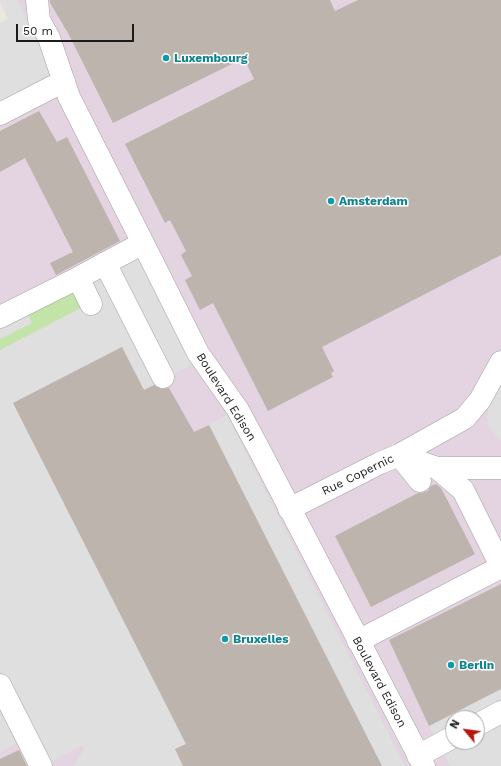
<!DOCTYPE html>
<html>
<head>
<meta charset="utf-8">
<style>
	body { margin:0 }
	#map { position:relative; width:501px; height:766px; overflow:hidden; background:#ece8e0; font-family:"Work Sans",sans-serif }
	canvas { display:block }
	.north { position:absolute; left:445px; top:710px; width:40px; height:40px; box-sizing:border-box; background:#fff; border:1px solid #a4a4a4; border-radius:50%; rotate:299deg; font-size:11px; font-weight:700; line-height:16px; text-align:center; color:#1b1b1b }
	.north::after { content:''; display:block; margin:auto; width:14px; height:18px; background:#b9150d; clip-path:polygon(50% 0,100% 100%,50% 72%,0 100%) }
	.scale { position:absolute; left:16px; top:24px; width:118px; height:18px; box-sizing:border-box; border:2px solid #1b1b1b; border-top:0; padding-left:5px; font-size:12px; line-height:14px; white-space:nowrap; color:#1b1b1b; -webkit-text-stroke:3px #fff; paint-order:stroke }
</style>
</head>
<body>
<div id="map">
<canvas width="501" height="766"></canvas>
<div class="north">N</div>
<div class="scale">50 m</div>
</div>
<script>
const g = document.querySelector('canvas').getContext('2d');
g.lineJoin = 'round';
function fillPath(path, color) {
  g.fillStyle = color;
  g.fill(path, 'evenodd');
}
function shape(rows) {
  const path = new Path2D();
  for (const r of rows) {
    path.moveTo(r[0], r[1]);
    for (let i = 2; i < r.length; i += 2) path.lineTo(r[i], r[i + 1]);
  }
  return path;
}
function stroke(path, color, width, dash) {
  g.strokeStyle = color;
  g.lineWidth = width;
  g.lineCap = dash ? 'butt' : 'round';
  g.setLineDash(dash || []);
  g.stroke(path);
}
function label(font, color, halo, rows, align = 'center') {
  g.font = font + ' "Work Sans",sans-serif';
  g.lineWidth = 3;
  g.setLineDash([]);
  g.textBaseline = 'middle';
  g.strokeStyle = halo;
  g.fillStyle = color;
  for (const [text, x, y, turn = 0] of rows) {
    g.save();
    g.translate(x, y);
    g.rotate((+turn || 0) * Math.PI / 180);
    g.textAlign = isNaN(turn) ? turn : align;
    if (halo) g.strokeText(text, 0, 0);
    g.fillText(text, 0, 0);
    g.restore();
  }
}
fillPath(shape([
	[0,0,501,0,501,766,0,766,0,100,40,79,1,5],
	[453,718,477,718,477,742,453,742]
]), '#e4d3e0');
fillPath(shape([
	[75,291,85,306,0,350,0,339,32,323,27,313]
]), '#c3e4a9');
fillPath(shape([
	[0,0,17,0,53,72,0,101,0,23,8,18,1,5],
	[131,256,152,261,203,359,144,390,121,347,13,403,186,744,175,749,183,766,73,766,84,749,82,745,49,763,0,670,0,350,85,306,90,277],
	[27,313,32,323,0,339,0,317],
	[501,381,501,441,490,429,487,417,490,402],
	[227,415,405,766,380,766,209,425],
	[501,689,501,766,450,766,429,726],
	[453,718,477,718,477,742,453,742],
	[0,707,18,743,0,752]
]), '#dfdfdf');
fillPath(shape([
	[50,0,330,0,335,11,358,0,501,0,501,255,322,347,334,371,331,373,333,377,268,411,213,303,200,310,185,280,192,276,181,255,186,251,170,220,165,223,125,144,254,79,244,58,113,123,68,33,50,3],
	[39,111,57,142,67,137,120,241,56,275,50,263,73,252,25,158,0,172,0,131],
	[122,347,144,390,154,385,162,389,169,388,194,432,209,425,382,766,183,766,175,749,186,744,13,403],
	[436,484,441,488,475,554,371,607,335,536,418,493,422,493,428,491,431,486],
	[501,584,501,689,429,726,389,640],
	[19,750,27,766,0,766,0,759]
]), '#bcb4ad');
const minor = shape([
	[37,0,39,20,49,38,69,97,152,261,198,353,238,410,261,453,424,766],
	[0,114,64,81],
	[105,263,163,377],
	[78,278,91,304],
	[0,317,78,278,143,243],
	[437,468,463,490,501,566],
	[420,481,399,455,465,418,480,400,501,362],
	[289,509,380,463,399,455,437,468,501,468],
	[358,641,501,567],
	[0,685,41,766],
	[477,725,501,712],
	[418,756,453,737]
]);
stroke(minor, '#a2a2a2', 23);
stroke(minor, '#fff', 22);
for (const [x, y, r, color] of [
	[166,58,4,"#0f9aa8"],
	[331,201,4,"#0f9aa8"],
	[225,639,4,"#0f9aa8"],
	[451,665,4,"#0f9aa8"]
]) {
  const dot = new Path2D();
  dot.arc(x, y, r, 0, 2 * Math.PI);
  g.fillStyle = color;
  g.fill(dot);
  stroke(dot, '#fff', 1.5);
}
label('bold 12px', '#0d838f', '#fff', [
	["Luxembourg",174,58],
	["Amsterdam",339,201],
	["Bruxelles",233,639],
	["Berlin",459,665]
], 'left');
label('12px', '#1b1b1b', '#fff', [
	["Boulevard Edison",226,397,58],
	["Rue Copernic",358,475,-26],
	["Boulevard Edison",379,682,62]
]);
</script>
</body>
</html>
